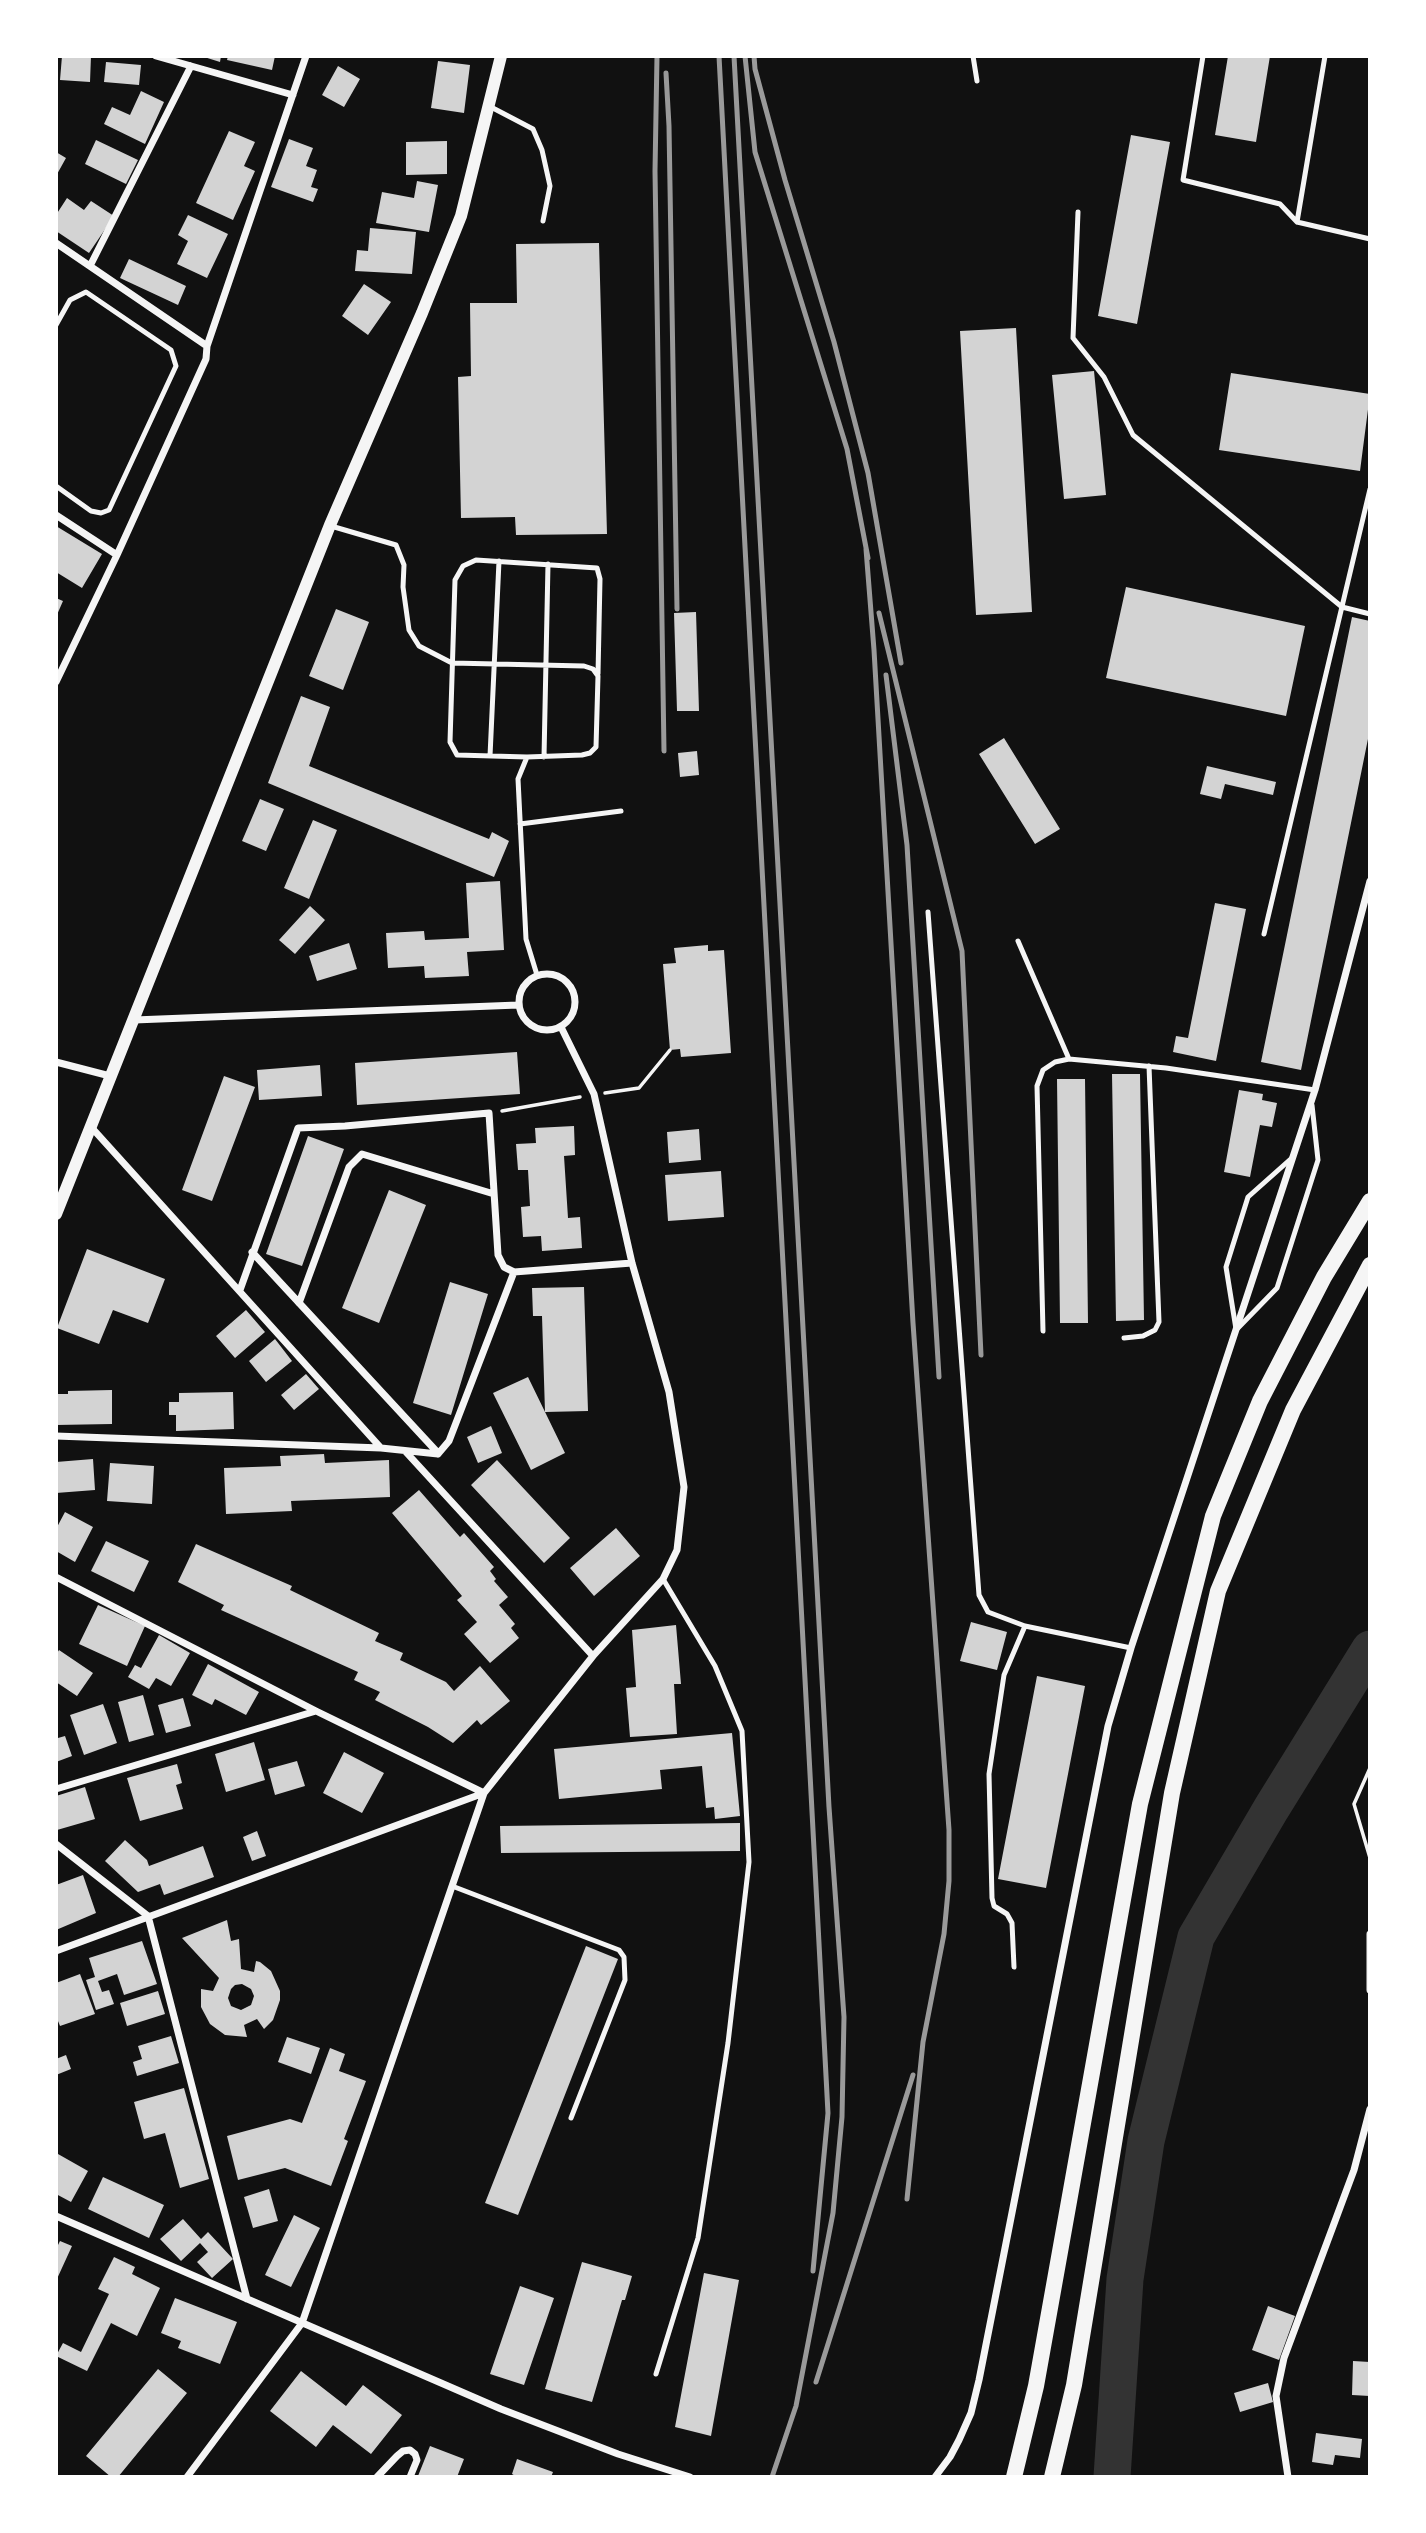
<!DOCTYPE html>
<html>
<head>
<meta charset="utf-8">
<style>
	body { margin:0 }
	#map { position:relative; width:1426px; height:2533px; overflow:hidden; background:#111; font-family:"Fira Sans Condensed",sans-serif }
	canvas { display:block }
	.frame { position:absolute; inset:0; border:58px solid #fff; pointer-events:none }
</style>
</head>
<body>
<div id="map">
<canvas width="1426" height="2533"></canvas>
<div class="frame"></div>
</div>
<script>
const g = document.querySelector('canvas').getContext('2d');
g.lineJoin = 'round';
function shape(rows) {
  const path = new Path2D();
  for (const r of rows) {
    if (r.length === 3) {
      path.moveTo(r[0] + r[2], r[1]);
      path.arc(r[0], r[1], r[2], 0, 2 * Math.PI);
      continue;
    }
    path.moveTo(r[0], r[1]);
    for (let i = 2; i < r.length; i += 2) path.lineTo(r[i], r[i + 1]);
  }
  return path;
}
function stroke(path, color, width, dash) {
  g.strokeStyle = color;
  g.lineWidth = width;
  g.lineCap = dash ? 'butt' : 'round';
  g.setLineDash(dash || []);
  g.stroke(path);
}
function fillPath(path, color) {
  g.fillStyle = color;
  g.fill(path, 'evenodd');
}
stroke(shape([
	[1112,2477,1125,2279,1146,2141,1196,1937,1271,1809,1370,1649]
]), '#333', 37);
fillPath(shape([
	[62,56,91,56,90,82,60,80],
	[201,56,221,56,220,62],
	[228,56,275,56,272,70,227,60],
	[1228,56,1270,56,1256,142,1215,135],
	[438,61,470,65,464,113,431,108],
	[106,62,141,65,139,85,104,82],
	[338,66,360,79,344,107,322,95],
	[141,91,164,102,145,144,104,124,112,107,130,115],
	[229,131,255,142,244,166,255,171,233,220,196,203],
	[1131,135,1170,142,1137,324,1098,316],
	[289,139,313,148,306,166,317,170,311,187,318,189,313,202,271,187],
	[96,140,138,160,126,184,85,164],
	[447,141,447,174,406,175,406,142],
	[56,152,66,158,56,176],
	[417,181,438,185,429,232,376,223,382,192,414,198],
	[67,198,84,210,91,201,114,216,89,253,56,231,56,215],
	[188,215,228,234,207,278,177,264,188,241,178,235],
	[370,228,416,232,412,274,355,271,357,250,368,251],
	[599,243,607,534,516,535,515,517,461,518,458,377,471,376,470,303,517,303,516,244],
	[129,259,186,286,178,305,120,278],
	[364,284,391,302,368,335,342,316],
	[1016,328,1032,612,976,615,960,331],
	[1094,371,1106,495,1064,499,1052,375],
	[1231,373,1370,394,1360,471,1219,450],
	[56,526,102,554,82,588,56,572],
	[1126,587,1305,626,1286,716,1106,678],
	[56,598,63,601,56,617],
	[336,609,369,622,343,690,309,676],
	[696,612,699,711,677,711,674,613],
	[1352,617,1370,621,1370,729,1301,1070,1261,1062],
	[301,696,330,707,309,766,489,839,492,832,509,841,494,877,268,783],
	[1004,738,1060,829,1035,844,979,754],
	[697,751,699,775,680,777,678,753],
	[1207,766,1276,782,1273,795,1225,784,1221,799,1200,794],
	[260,799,284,809,266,851,242,841],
	[313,820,337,830,309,899,284,888],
	[500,881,504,950,467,952,469,976,425,978,424,966,388,968,386,933,424,931,425,940,469,938,466,883],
	[1215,903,1246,909,1216,1061,1173,1052,1176,1036,1188,1038],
	[310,906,325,920,295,954,279,940],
	[349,943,357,969,317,981,309,956],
	[708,945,708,951,724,950,731,1053,681,1057,680,1049,670,1050,663,964,676,963,674,948],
	[517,1052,520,1094,357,1105,355,1063],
	[320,1065,322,1096,259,1100,257,1070],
	[1112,1074,1140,1074,1144,1320,1116,1321],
	[224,1076,255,1087,212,1201,182,1190],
	[1057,1079,1085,1079,1088,1323,1060,1323],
	[1239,1090,1263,1094,1262,1100,1277,1103,1272,1127,1260,1125,1250,1177,1224,1172],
	[574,1126,575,1155,564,1156,568,1218,580,1217,582,1248,542,1251,541,1236,523,1237,521,1207,530,1206,528,1170,518,1170,516,1144,536,1143,535,1128],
	[699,1129,701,1160,669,1163,667,1132],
	[308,1136,344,1149,302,1266,266,1254],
	[721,1171,724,1217,668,1221,665,1175],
	[389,1190,426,1205,379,1323,342,1308],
	[87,1249,165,1279,148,1323,113,1310,99,1344,57,1328],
	[450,1282,488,1294,451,1415,413,1403],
	[584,1287,588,1411,545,1412,542,1316,533,1316,532,1288],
	[246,1310,265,1332,235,1358,216,1336],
	[275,1339,292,1361,266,1382,249,1361],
	[306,1374,319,1389,294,1410,281,1395],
	[528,1377,565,1453,531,1470,493,1393],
	[112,1390,112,1424,56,1425,56,1394,68,1394,68,1391],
	[233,1392,234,1429,176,1431,176,1415,169,1415,169,1402,179,1402,179,1393],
	[491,1426,502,1453,478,1463,467,1437],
	[324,1454,325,1463,389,1460,390,1497,291,1501,292,1511,226,1514,224,1468,281,1466,280,1456],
	[93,1459,95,1490,56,1493,56,1462],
	[497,1460,570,1538,544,1563,471,1485],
	[110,1463,154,1466,152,1504,107,1501],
	[419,1490,460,1537,464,1533,494,1567,490,1571,496,1579,494,1581,508,1597,499,1605,515,1624,511,1628,519,1638,490,1663,464,1634,477,1622,457,1600,462,1596,392,1513],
	[65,1512,93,1527,75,1562,56,1551,56,1529],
	[616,1528,640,1556,594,1596,570,1568],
	[106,1541,149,1561,134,1592,91,1571],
	[196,1544,292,1586,290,1590,379,1633,375,1641,403,1653,400,1660,446,1682,454,1691,480,1666,510,1701,481,1725,477,1720,453,1743,428,1727,375,1700,380,1692,354,1680,358,1672,221,1610,224,1605,178,1582],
	[98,1605,145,1626,127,1666,79,1644],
	[971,1622,1007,1632,997,1670,960,1661],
	[676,1625,681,1684,674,1684,677,1734,630,1737,626,1688,636,1687,632,1630],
	[159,1635,190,1653,171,1686,156,1678,149,1689,128,1677,135,1665,141,1668],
	[59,1650,93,1673,77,1696,56,1682,56,1655],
	[208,1664,259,1692,246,1715,215,1699,212,1705,192,1695],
	[1037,1676,1085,1686,1046,1888,998,1879],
	[143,1695,154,1735,129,1742,118,1702],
	[183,1698,191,1726,166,1733,158,1705],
	[103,1704,117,1743,84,1755,70,1715],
	[56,1733,58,1738,65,1736,72,1756,56,1762],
	[732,1733,740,1816,715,1819,714,1807,706,1808,702,1766,660,1770,662,1789,559,1799,554,1749],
	[254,1742,265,1780,226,1792,215,1754],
	[344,1752,384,1773,362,1813,323,1793],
	[297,1761,305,1786,275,1795,268,1769],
	[177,1764,182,1783,176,1785,183,1809,140,1821,127,1778],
	[85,1787,95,1819,57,1830,56,1796],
	[740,1823,740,1851,501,1853,500,1826],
	[257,1831,266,1856,252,1861,243,1837],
	[125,1840,147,1860,149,1866,203,1846,214,1877,164,1895,160,1884,138,1892,105,1861],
	[83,1875,96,1913,56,1930,56,1885],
	[227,1920,231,1941,239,1939,241,1969,254,1972,256,1961,260,1962,271,1971,280,1991,280,2000,273,2020,264,2029,257,2019,244,2025,247,2037,225,2035,210,2024,201,2007,201,1989,213,1991,219,1978,182,1938],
	[242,1984,251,1989,254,1996,251,2005,241,2010,231,2006,228,1998,231,1989,235,1985],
	[142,1941,157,1984,124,1995,117,1974,98,1981,102,1992,109,1990,114,2004,96,2010,86,1980,95,1977,89,1958],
	[586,1946,618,1959,518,2215,485,2203],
	[80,1974,95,2014,60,2026,56,2016,56,1983],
	[158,1991,165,2014,127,2026,120,2003],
	[171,2036,179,2063,137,2076,133,2062,142,2059,138,2046],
	[287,2037,320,2048,311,2074,278,2062],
	[330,2048,345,2054,339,2071,366,2081,344,2139,348,2141,331,2186,285,2168,238,2180,227,2136,290,2119,302,2123],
	[66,2055,71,2069,56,2075,56,2059],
	[184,2088,209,2179,180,2188,165,2133,144,2139,134,2102],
	[58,2154,88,2171,71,2202,56,2194],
	[103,2177,164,2205,149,2238,88,2209],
	[269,2189,278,2221,253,2228,244,2197],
	[294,2215,320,2228,291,2287,265,2275],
	[183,2219,201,2239,208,2232,233,2259,212,2278,197,2262,208,2252,200,2243,181,2261,160,2239],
	[60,2241,72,2246,56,2281,56,2249],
	[114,2257,135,2267,132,2274,160,2288,137,2336,111,2323,87,2371,56,2356,63,2343,81,2352,109,2294,98,2289],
	[582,2262,632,2276,625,2300,622,2300,592,2402,545,2389],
	[704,2273,739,2280,711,2436,675,2427],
	[520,2286,554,2298,524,2385,490,2374],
	[175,2298,237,2322,220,2364,178,2348,181,2341,161,2333],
	[1268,2306,1295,2316,1279,2360,1252,2350],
	[1353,2361,1370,2362,1370,2396,1352,2395],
	[158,2369,187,2393,118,2477,111,2477,86,2456],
	[301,2371,346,2406,363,2385,402,2415,371,2454,333,2425,316,2447,270,2411],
	[1268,2383,1273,2402,1240,2412,1234,2393],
	[1316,2433,1362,2439,1360,2458,1335,2455,1333,2465,1312,2462],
	[430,2446,464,2459,457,2477,418,2476],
	[517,2459,553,2472,551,2477,517,2477,512,2474]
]), '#d3d3d3');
stroke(shape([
	[605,1093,639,1088,670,1050],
	[502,1111,580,1097],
	[1370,1768,1354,1804,1370,1858]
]), '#f5f5f5', 3.5);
stroke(shape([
	[973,56,977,81],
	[1203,56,1183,180,1280,204,1297,222],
	[1325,56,1297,222,1370,239],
	[489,106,533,129,542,150,550,186,543,221],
	[1078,212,1073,338,1104,377,1133,435,1342,607,1370,614],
	[56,325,70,300,86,292,171,350,176,366,109,510,101,513,91,511,56,486],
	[331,526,396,545,404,565,403,587,409,630,419,646,452,663,584,666,593,669,598,676,596,747,590,753,582,755,527,757,518,779,526,939,537,975],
	[490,756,499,561],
	[527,757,457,755,450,742,455,580,463,566,476,560,597,568,600,579,598,674],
	[544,757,548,564],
	[520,824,621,811],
	[928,912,979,1595,988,1612,1025,1626,1131,1648],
	[1264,934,1370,489],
	[1018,941,1069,1059],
	[1238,1328,1277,1288,1318,1160,1312,1105],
	[1236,1329,1226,1267,1248,1197,1293,1157],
	[1043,1331,1037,1086,1043,1070,1055,1062,1069,1059,1166,1068,1315,1090],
	[1124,1338,1143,1336,1155,1330,1159,1322,1149,1066],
	[452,1886,619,1950,624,1957,625,1980,571,2118],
	[1014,1967,1012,1923,1007,1914,994,1906,992,1898,989,1774,1004,1675,1025,1626],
	[656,2374,698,2238,728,2043,749,1862,742,1731,715,1666,663,1579]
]), '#f5f5f5', 5);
stroke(shape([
	[156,56,293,95],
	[56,243,207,346],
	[90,266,191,66],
	[56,515,117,555],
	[56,682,117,555,206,359,207,346,306,56],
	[547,1002,28],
	[134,1020,518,1005],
	[56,1062,110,1076],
	[92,1128,381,1448,438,1454],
	[252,1252,438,1453],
	[240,1290,298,1128,345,1126,489,1113,498,1255,504,1267,514,1272,632,1263],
	[299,1303,349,1167,362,1154,494,1194],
	[56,1436,381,1448],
	[405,1451,593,1656],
	[438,1454,449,1441,514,1272],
	[56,1577,316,1711,484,1793],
	[56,1789,316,1711],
	[56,1844,148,1916,247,2299],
	[1370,1934,1370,1990],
	[56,1951,484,1793],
	[56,2216,501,2409,618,2454,690,2477],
	[187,2477,302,2323,484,1793,593,1656,663,1579,677,1550,684,1487,669,1392,632,1263,594,1094,561,1027],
	[377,2477,397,2456,403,2451,410,2450,415,2454,417,2460,410,2477],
	[935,2477,950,2457,959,2440,971,2413,979,2380,1108,1726,1131,1648,1315,1090,1370,881],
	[1288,2477,1276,2396,1284,2358,1354,2170,1370,2109]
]), '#f5f5f5', 7);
stroke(shape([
	[56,1214,330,525,422,313,461,216,501,56]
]), '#f5f5f5', 12);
stroke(shape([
	[1014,2477,1036,2386,1140,1804,1213,1516,1260,1401,1324,1277,1370,1201],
	[1052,2477,1074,2385,1172,1793,1218,1591,1293,1410,1370,1265]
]), '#f5f5f5', 16);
stroke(shape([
	[657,56,655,171,664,751],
	[719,56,828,2113,813,2271],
	[734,56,829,1807,844,2017,842,2117,833,2213,796,2406,772,2477],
	[745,56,755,152,847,449,868,558],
	[754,56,755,69,785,180,834,342,868,473,901,663],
	[666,73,669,126,677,609],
	[866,549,874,650,913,1323,949,1830,949,1881,944,1934,923,2042,907,2199],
	[879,613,962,951,981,1355],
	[886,675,907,845,939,1377],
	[816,2382,913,2075]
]), '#9a9a9a', 5);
</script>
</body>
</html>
